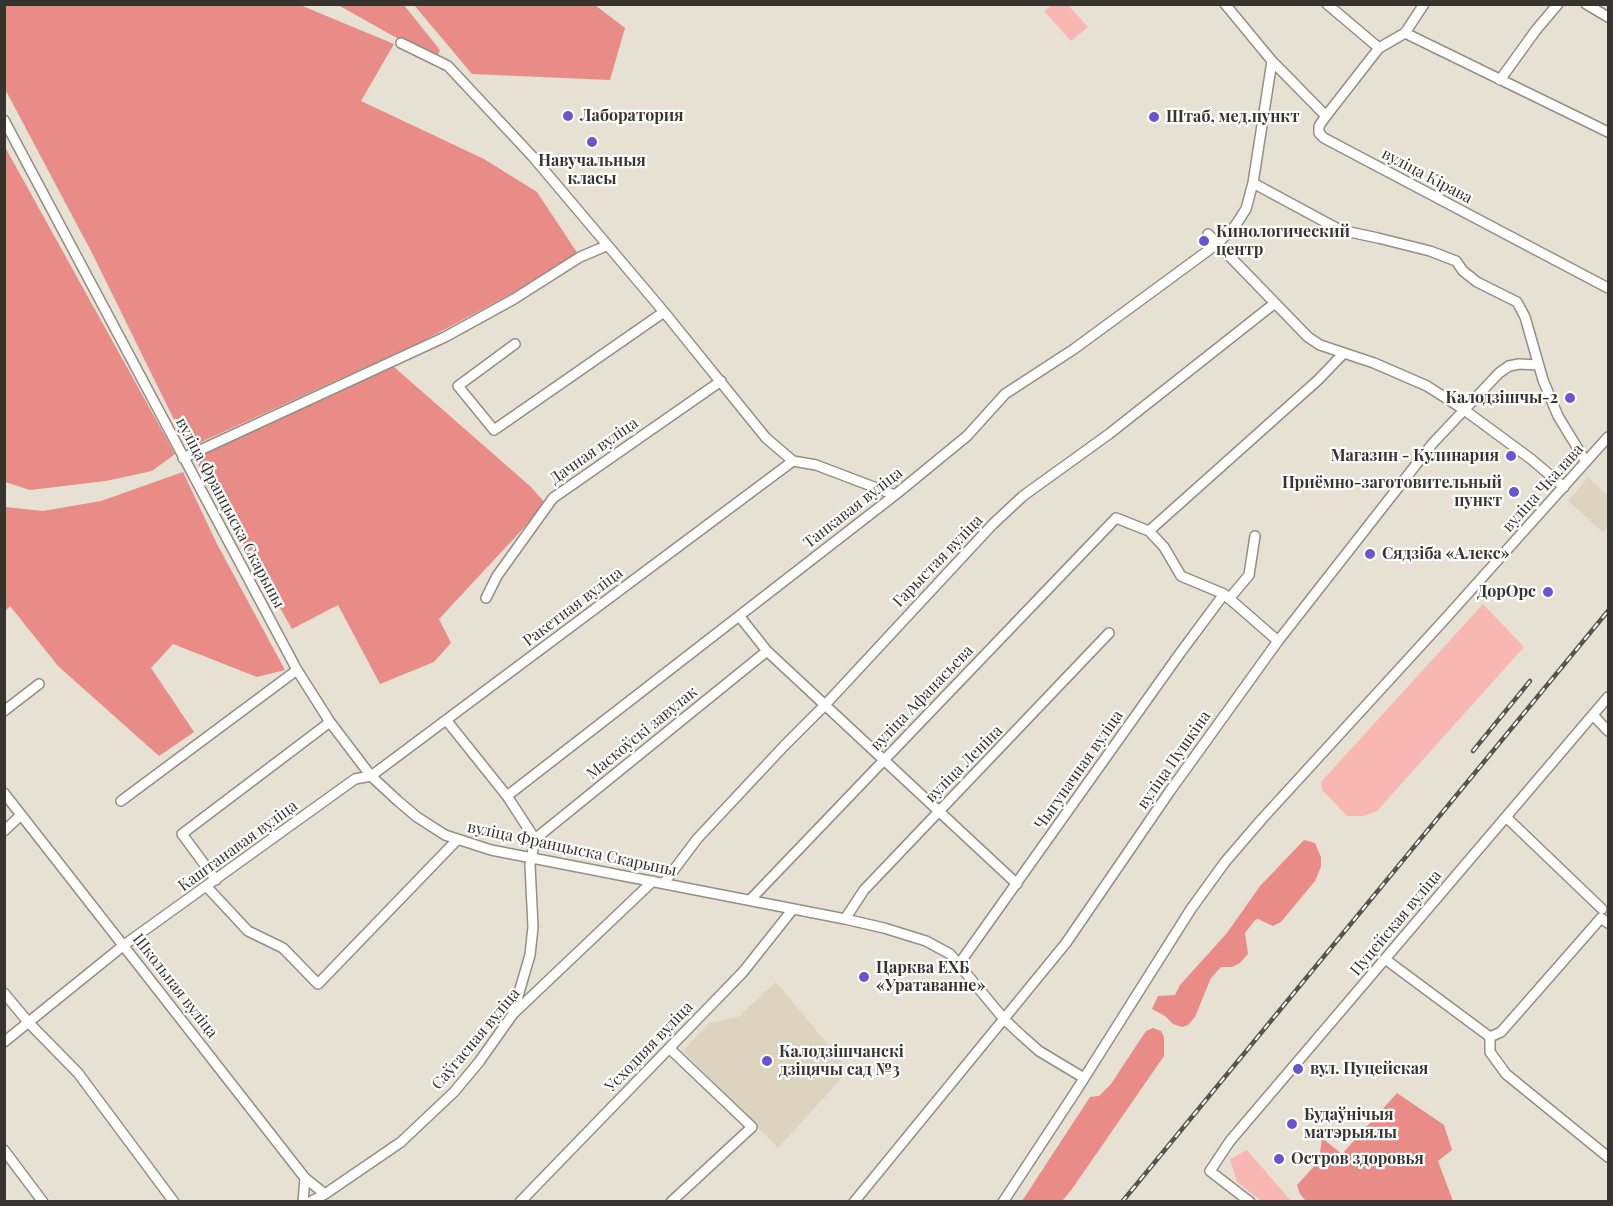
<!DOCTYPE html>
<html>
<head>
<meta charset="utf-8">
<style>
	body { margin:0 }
	#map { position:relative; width:1613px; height:1206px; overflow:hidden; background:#e6e1d3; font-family:"Playfair Display",serif }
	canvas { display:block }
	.frame { position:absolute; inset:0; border:6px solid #37342f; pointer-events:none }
</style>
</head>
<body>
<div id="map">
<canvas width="1613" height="1206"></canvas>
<div class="frame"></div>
</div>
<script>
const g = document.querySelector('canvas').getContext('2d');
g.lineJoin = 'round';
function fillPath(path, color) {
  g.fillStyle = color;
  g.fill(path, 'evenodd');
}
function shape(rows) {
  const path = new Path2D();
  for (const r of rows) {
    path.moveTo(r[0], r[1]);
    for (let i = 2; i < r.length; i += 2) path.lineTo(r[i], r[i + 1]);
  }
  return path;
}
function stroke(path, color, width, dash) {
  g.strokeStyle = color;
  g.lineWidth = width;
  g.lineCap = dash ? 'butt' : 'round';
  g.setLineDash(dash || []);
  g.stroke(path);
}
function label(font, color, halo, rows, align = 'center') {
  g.font = font + ' "Playfair Display",serif';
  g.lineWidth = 4.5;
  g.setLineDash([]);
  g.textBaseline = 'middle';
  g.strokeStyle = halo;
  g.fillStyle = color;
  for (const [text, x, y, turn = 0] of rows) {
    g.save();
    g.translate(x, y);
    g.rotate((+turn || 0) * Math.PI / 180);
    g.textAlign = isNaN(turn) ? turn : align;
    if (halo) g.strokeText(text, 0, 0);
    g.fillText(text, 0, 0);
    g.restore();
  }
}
fillPath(shape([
	[1588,477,1608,496,1608,526,1603,532,1568,501],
	[776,982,849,1070,778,1148,683,1051,709,1023,738,1017]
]), '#ddd4bf');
fillPath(shape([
	[1052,5,1068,5,1088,27,1071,41,1044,11],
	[1483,604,1524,647,1377,811,1363,816,1347,816,1322,790,1321,782],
	[1247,1150,1291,1201,1261,1201,1237,1182,1230,1159]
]), '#f9b7b3');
fillPath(shape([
	[4,5,300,5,394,44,361,101,484,159,537,192,580,257,421,342,188,448,93,255,5,89],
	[338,5,404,5,440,50,436,60],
	[414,5,595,5,625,28,610,80,472,74],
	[5,147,175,454,152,471,106,481,30,490,5,482],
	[394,367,531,487,546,504,439,619,451,643,434,662,380,684,338,605,292,629,194,457],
	[183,472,217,544,285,670,257,677,173,644,151,668,194,732,159,756,58,666,10,606,5,611,5,507,43,511,101,501],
	[1304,840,1315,843,1321,857,1321,867,1315,881,1281,922,1273,926,1258,919,1255,920,1245,933,1248,954,1240,963,1232,967,1221,967,1211,978,1195,1017,1188,1025,1182,1027,1173,1024,1165,1016,1152,1009,1158,996,1175,995,1180,985,1227,933,1260,886],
	[1153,1028,1161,1031,1164,1037,1164,1056,1072,1189,1062,1201,1022,1201,1090,1097,1099,1096,1111,1084,1146,1031],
	[1397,1093,1444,1125,1452,1150,1438,1161,1453,1201,1306,1201,1300,1194,1297,1185,1319,1161,1322,1138,1342,1154]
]), '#e98b86');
const minor = shape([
	[1225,4,1272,61,1326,116,1319,126,1319,133,1324,138,1608,288],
	[1327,4,1379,48],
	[1586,4,1608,17],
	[1405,33,1608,132],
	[401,43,448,66,533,157,664,312,766,438,793,461,816,465,895,495],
	[1500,80,1536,30,1558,4],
	[1326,116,1379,48,1405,33,1424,4],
	[4,120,297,670,330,722,371,776,398,801,417,817,445,835,491,850,845,919,884,928,926,941,950,954,1004,1019,1021,1035,1039,1051,1084,1078],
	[1253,183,1340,230,1378,238,1430,251,1456,261,1463,271,1477,282,1517,302,1525,317,1543,380,1558,416,1586,462],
	[1208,234,1308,337,1320,345,1374,363,1427,386,1463,409,1531,459,1564,487],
	[515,344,458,386,494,430,664,312],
	[183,458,445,337,514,299,580,257,606,246],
	[1149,531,1318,380,1344,353],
	[486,598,497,576,553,498,721,381],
	[1229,599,1249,575,1255,536],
	[740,617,767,651,1017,884],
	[4,711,39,684],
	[1593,715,1608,731],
	[447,721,507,796,535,839,530,865,533,927,530,955,513,1013],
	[4,793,305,1178,325,1194],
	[507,796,895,495,967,436,1005,394,1074,349,1217,244,1235,226,1246,209,1253,183,1272,61],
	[121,801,297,670],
	[1506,817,1602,909],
	[4,831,21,815],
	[535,839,767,651],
	[216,880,182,834,330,722],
	[664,883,697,839,784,746,824,706,993,524,1023,496,1109,434,1275,303],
	[207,887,248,931,283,948,318,984,457,840],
	[750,900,1116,518,1149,531,1164,547,1181,576,1224,594,1278,641],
	[845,919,864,890,1109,633],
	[1385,959,1490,1037],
	[959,964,1178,656,1224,594],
	[4,993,29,1023,78,1073,174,1202],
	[1490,1037,1490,1052,1506,1074,1608,1157],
	[1490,1037,1501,1032,1601,918,1608,923],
	[4,1042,124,945,355,779,371,776,793,461],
	[669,1048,752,1127,671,1202],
	[4,1150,43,1202],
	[303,1202,305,1178],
	[310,1202,325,1194,401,1142,454,1092,479,1062,513,1014,653,881],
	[520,1202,743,972,793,909],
	[854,1202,1066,943,1170,791,1278,641,1433,443,1499,373,1509,366,1519,364,1538,365],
	[1003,1202,1076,1091,1191,909,1225,862,1262,819,1445,619,1608,437],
	[1250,1202,1210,1171,1230,1141,1608,697]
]);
stroke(minor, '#948f82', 12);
stroke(minor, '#fff', 9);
const rail = shape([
	[1473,751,1530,681],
	[1122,1202,1608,611]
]);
stroke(rail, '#57544d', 4.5);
stroke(rail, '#fff', 2, [7]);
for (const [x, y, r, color] of [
	[568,116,6,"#6955ce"],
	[1154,117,6,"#6955ce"],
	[592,142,6,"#6955ce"],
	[1204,241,6,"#6955ce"],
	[1570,398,6,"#6955ce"],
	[1511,456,6,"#6955ce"],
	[1514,492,6,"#6955ce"],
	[1370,554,6,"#6955ce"],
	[1548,592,6,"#6955ce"],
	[864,977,6,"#6955ce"],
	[767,1061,6,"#6955ce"],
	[1298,1069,6,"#6955ce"],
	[1292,1124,6,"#6955ce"],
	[1279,1159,6,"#6955ce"]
]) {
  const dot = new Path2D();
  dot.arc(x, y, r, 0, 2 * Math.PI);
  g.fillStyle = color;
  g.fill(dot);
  stroke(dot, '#fff', 2);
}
label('bold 16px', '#37342f', '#fff', [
	["Лаборатория",580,116],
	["Штаб, мeд.пункт",1166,117],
	["Навучальныя",592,161,"center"],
	["класы",592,179,"center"],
	["Кинологический",1216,232],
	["центр",1216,250],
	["Калодзішчы-2",1558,398,"right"],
	["Магазин - Кулинария",1499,456,"right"],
	["Приёмно-заготовительный",1502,483,"right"],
	["пункт",1502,501,"right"],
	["Сядзіба «Алекс»",1382,554],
	["ДорОрс",1536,592,"right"],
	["Царква ЕХБ",876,968],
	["«Уратаванне»",876,986],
	["Калодзішчанскі",779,1052],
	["дзіцячы сад №3",779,1070],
	["вул. Пуцейская",1310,1069],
	["Будаўнічыя",1304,1115],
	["матэрыялы",1304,1133],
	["Остров здоровья",1291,1159]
], 'left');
label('16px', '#37342f', '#fff', [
	["вуліца Кірава",1427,176,28],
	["Дачная вуліца",594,451,-35],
	["вуліца Чкалава",1543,488,-48],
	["Танкавая вуліца",853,508,-38],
	["вуліца Францыска Скарыны",230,513,62],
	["Гарыстая вуліца",938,561,-46],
	["Ракетная вуліца",573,607,-37],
	["вуліца Афанасьева",922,698,-46],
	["Маскоўскі завулак",642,733,-39],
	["вуліца Пушкіна",1174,760,-55],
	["вуліца Леніна",964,764,-45],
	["Чыгуначная вуліца",1079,770,-55],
	["Каштанавая вуліца",238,846,-36],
	["вуліца Францыска Скарыны",572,849,12],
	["Пуцейская вуліца",1396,923,-50],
	["Школьная вуліца",175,986,52],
	["Саўгасная вуліца",476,1039,-50],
	["Усходняя вуліца",649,1047,-46]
]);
</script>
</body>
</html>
